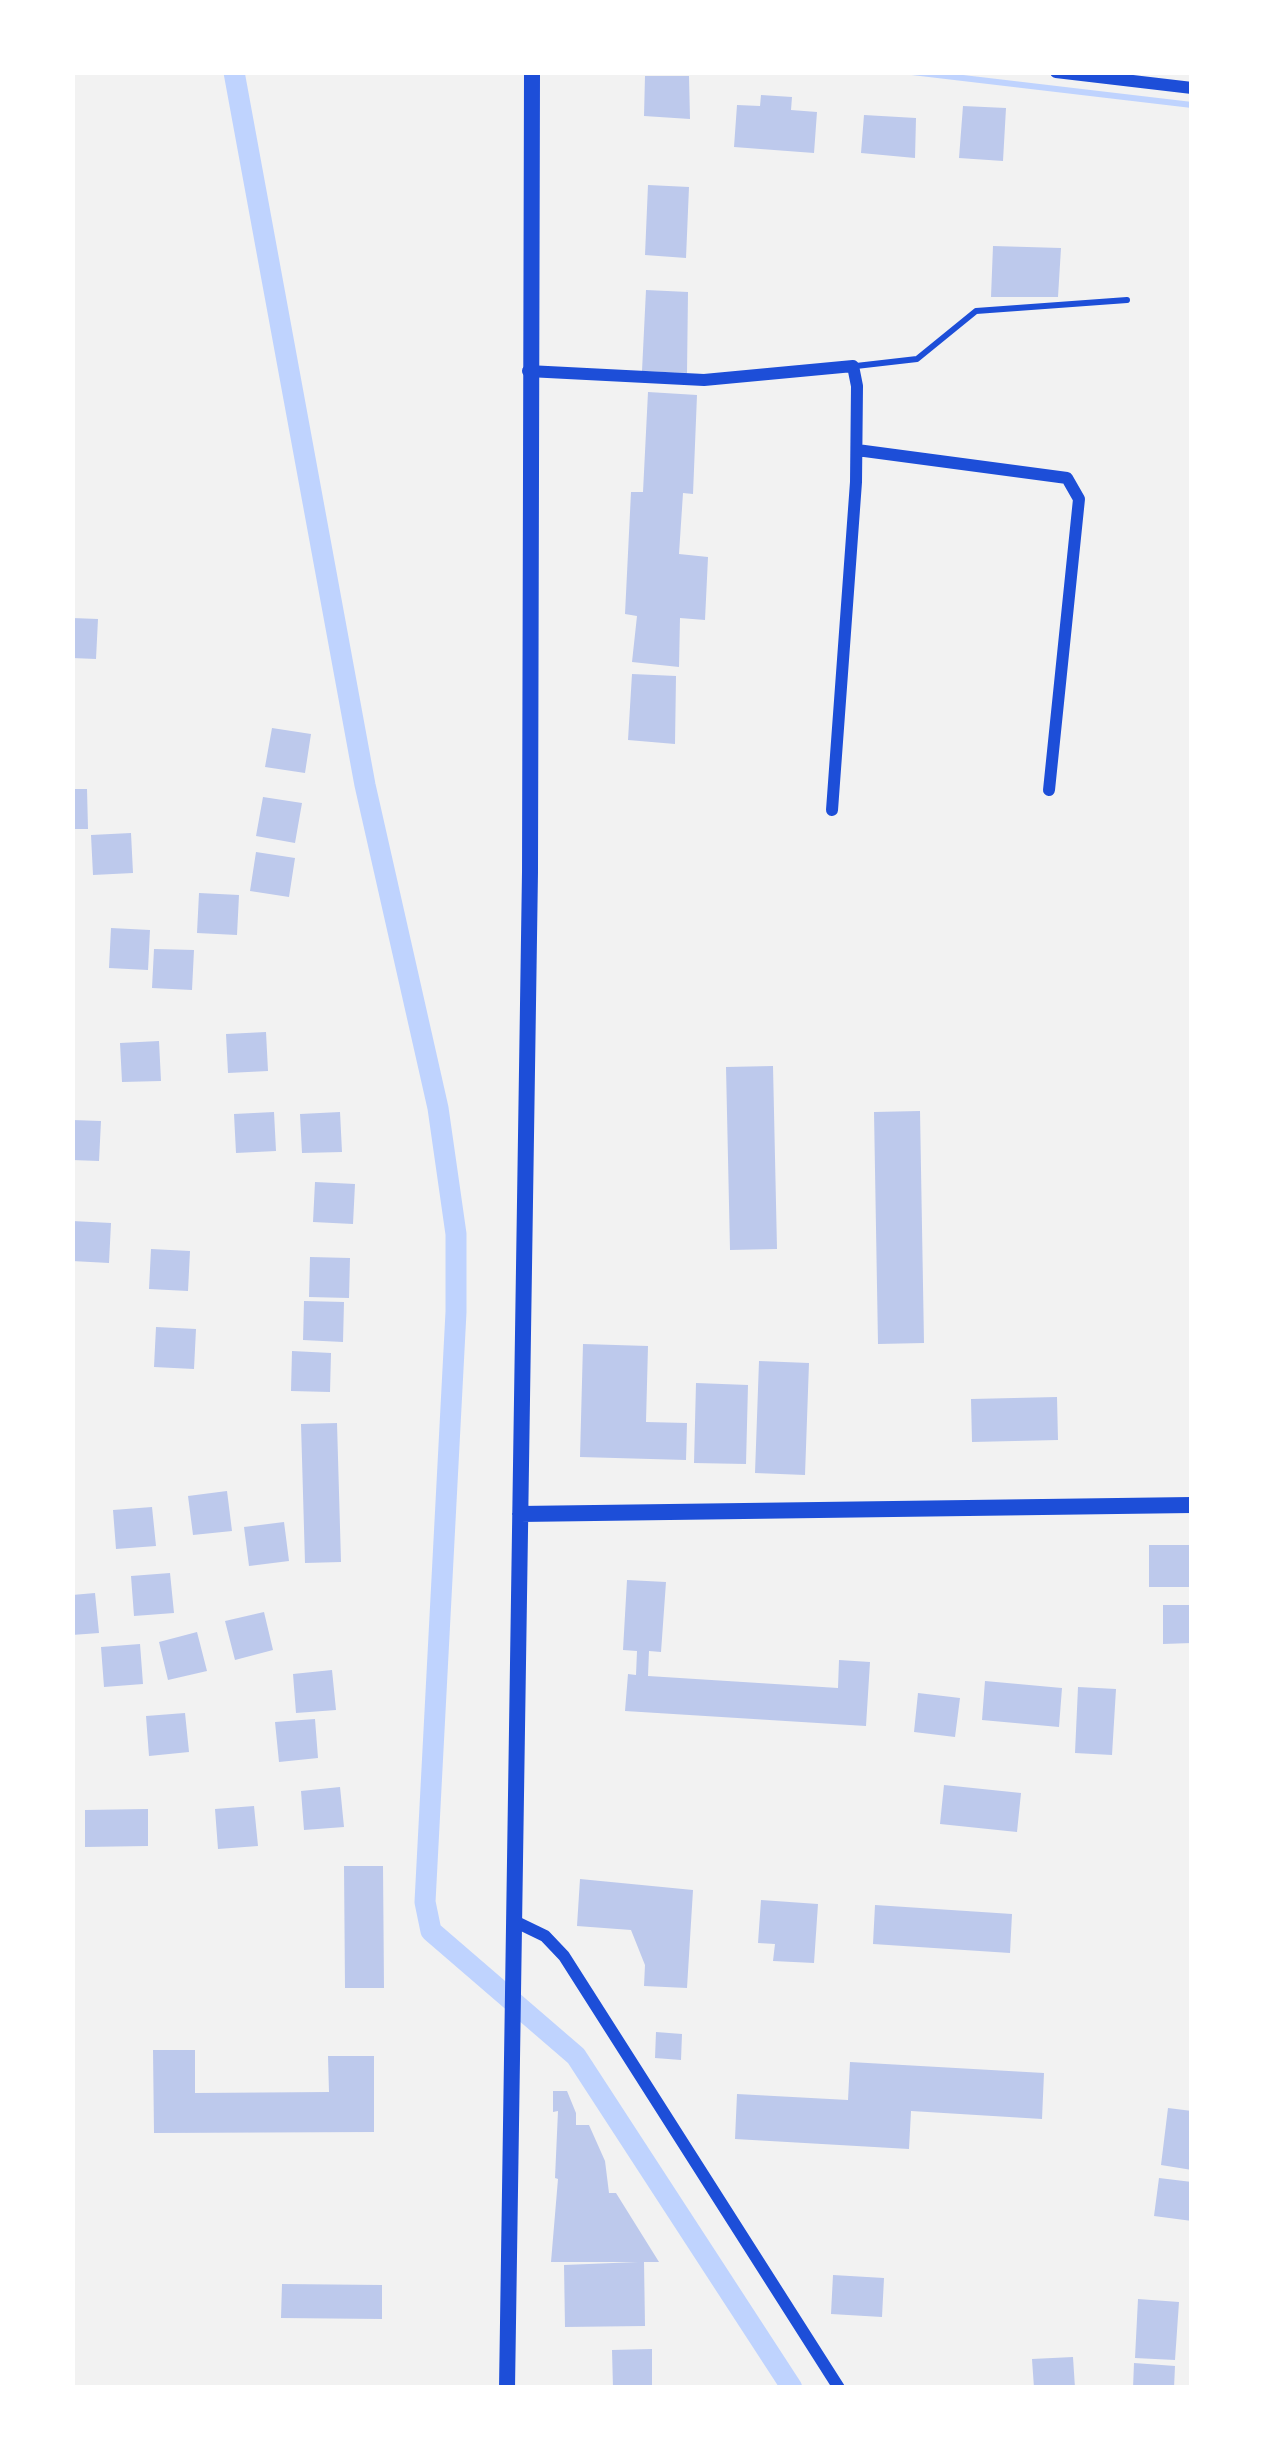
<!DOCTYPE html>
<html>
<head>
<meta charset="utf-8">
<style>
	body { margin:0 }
	#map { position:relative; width:1264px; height:2460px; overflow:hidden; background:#f2f2f2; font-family:Roboto,sans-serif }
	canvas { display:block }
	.frame { position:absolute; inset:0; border:75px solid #fff; pointer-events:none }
</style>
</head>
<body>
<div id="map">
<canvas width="1264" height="2460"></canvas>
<div class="frame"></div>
</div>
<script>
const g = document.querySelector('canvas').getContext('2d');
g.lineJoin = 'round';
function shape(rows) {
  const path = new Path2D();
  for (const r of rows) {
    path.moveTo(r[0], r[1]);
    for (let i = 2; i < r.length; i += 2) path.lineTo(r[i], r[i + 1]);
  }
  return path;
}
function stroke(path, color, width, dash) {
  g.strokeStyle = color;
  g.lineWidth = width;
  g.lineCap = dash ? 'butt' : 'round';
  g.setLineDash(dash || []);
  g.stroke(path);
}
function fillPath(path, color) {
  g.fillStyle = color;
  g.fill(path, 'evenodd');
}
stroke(shape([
	[912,72,1192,105]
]), '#bfd3fe', 6);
stroke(shape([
	[234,72,365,785,438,1108,456,1234,456,1312,425,1902,431,1931,576,2056,792,2388]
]), '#bfd3fe', 21);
fillPath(shape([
	[645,76,689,76,690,119,644,116],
	[761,95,792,97,791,110,817,112,814,153,734,147,737,105,760,106],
	[963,106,1006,108,1003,161,959,158],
	[864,115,916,118,915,158,861,153],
	[648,185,689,187,686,258,645,255],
	[993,246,1061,248,1058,297,991,297],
	[646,290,688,292,687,373,642,371],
	[648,392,697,395,693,494,683,493,679,554,708,557,705,620,680,618,679,667,632,662,637,616,625,614,631,492,643,492],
	[72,618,98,619,96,659,72,658],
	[632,674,676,676,675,744,628,740],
	[272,728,311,734,305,773,265,767],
	[72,789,87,789,88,829,72,829],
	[263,797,302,803,295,843,256,836],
	[131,833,133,873,93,875,91,835],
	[256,852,295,858,289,897,250,891],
	[199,893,239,895,237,935,197,933],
	[111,928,150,930,148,970,109,968],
	[154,949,194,950,192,990,152,988],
	[266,1032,268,1071,228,1073,226,1034],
	[159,1041,161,1081,122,1082,120,1043],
	[773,1066,777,1249,730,1250,726,1067],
	[920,1111,924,1343,878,1344,874,1112],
	[274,1112,276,1151,236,1153,234,1114],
	[340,1112,342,1152,302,1153,300,1114],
	[72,1120,101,1121,99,1161,72,1160],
	[315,1182,355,1184,353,1224,313,1222],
	[72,1221,111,1223,109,1263,72,1261],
	[151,1249,190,1251,188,1291,149,1289],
	[310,1257,350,1258,349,1298,309,1297],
	[304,1301,344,1302,343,1342,303,1340],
	[156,1327,196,1329,194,1369,154,1367],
	[583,1344,648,1346,646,1422,687,1423,686,1460,580,1457],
	[292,1351,331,1353,330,1392,291,1391],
	[759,1361,809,1363,805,1475,755,1473],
	[696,1383,748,1385,746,1464,694,1463],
	[1057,1397,1058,1440,972,1442,971,1399],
	[337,1423,341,1562,305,1563,301,1424],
	[227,1491,232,1531,193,1535,188,1496],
	[152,1507,156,1546,116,1549,113,1510],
	[284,1522,289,1561,249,1566,244,1527],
	[1149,1545,1192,1545,1192,1587,1149,1587],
	[170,1573,174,1613,134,1616,131,1576],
	[627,1580,666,1582,661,1652,649,1651,648,1676,838,1688,839,1660,870,1662,866,1726,625,1711,628,1674,636,1675,637,1651,623,1650],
	[95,1593,99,1633,72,1635,72,1595],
	[1163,1605,1192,1605,1192,1643,1163,1644],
	[264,1612,273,1650,235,1660,225,1621],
	[197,1632,207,1671,168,1680,159,1642],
	[140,1644,143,1684,104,1687,101,1647],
	[332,1670,336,1710,296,1713,293,1674],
	[985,1681,1062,1688,1059,1727,982,1720],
	[1078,1687,1116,1689,1112,1755,1075,1753],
	[918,1693,960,1698,955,1737,914,1732],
	[185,1713,189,1752,149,1756,146,1716],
	[315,1719,318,1758,279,1762,275,1722],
	[944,1785,1021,1793,1017,1832,940,1824],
	[340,1787,344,1827,304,1830,301,1791],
	[254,1806,258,1846,218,1849,215,1809],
	[148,1809,148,1846,85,1847,85,1810],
	[344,1866,383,1866,384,1988,345,1988],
	[580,1879,693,1890,687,1988,644,1986,645,1965,631,1930,577,1926],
	[761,1900,818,1904,814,1963,773,1961,775,1944,758,1943],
	[875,1905,1012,1914,1010,1953,873,1944],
	[656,2032,682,2034,681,2060,655,2058],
	[153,2050,195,2050,195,2093,329,2092,328,2056,374,2056,374,2132,154,2133],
	[850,2062,1044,2073,1042,2119,911,2111,909,2149,735,2139,737,2094,848,2100],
	[553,2091,567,2091,576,2113,576,2125,589,2125,605,2161,609,2193,616,2193,659,2262,644,2262,645,2326,565,2327,564,2265,638,2262,551,2262,558,2179,555,2178,558,2111,553,2112],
	[1168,2108,1192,2111,1192,2170,1161,2165],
	[1159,2178,1192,2182,1192,2221,1154,2216],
	[833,2275,884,2278,882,2317,831,2314],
	[282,2284,382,2285,382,2319,281,2318],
	[1138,2299,1179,2302,1175,2360,1135,2358],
	[652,2349,652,2388,613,2388,612,2350],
	[1073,2357,1075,2388,1034,2388,1032,2359],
	[1134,2363,1175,2366,1174,2388,1133,2388]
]), '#bdc9ec');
stroke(shape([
	[856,366,917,359,976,311,1127,300]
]), '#1d4ed8', 6);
stroke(shape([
	[1056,72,1192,88],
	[528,371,704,380,853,366,857,386,856,482,832,810],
	[857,450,1067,478,1079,499,1049,790],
	[514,1921,545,1936,564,1956,839,2388]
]), '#1d4ed8', 12);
stroke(shape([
	[520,1514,1192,1505],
	[507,2388,530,872,532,72]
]), '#1d4ed8', 16);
</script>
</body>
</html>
